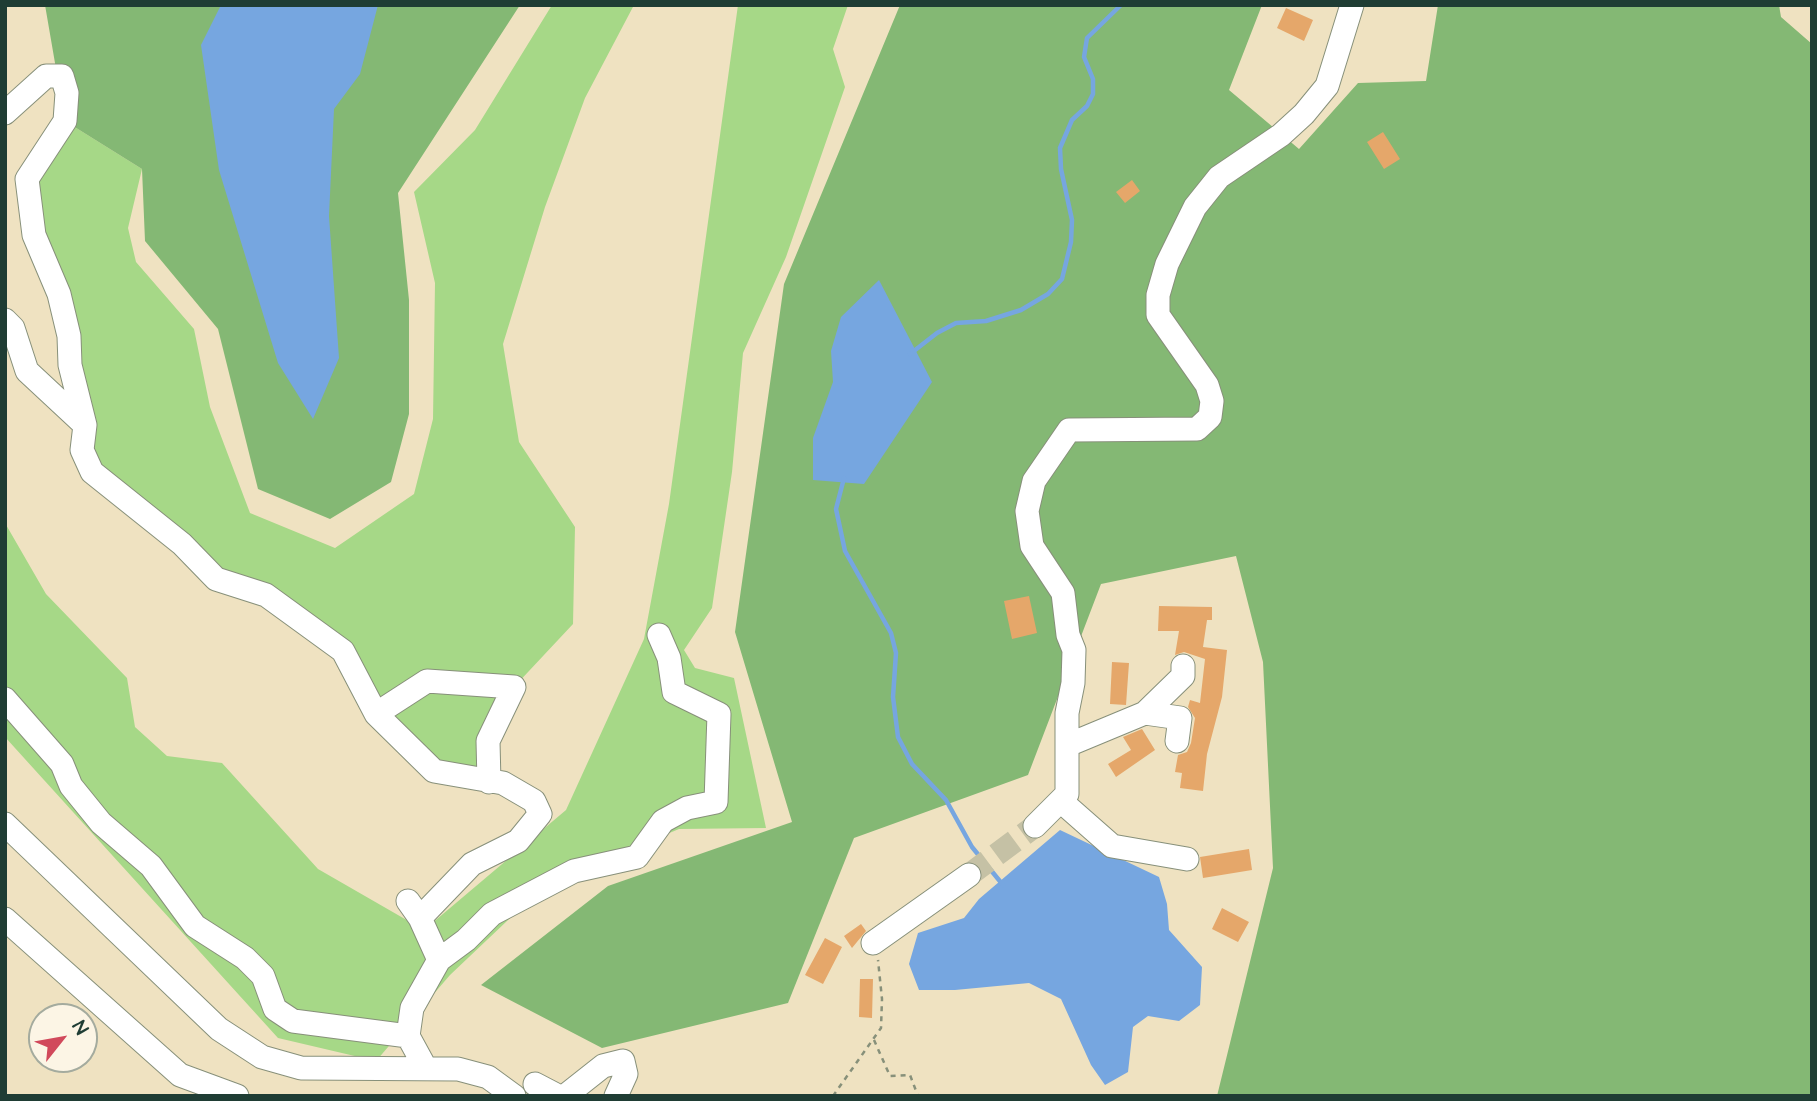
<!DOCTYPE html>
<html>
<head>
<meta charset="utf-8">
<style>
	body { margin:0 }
	#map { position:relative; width:1817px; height:1101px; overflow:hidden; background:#efe2c1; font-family:"Architects Daughter",sans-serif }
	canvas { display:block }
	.frame { position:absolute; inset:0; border:7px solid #1f3d34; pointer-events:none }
	.north { position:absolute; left:28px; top:1003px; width:70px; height:70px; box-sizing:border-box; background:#fcf5e5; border:2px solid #a4ab9e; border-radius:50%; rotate:59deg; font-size:19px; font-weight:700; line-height:28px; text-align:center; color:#1f3d34 }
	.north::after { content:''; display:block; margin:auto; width:24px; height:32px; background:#d1495b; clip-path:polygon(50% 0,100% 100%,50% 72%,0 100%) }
</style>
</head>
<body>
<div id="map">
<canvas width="1817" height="1101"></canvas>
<div class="frame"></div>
<div class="north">N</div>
</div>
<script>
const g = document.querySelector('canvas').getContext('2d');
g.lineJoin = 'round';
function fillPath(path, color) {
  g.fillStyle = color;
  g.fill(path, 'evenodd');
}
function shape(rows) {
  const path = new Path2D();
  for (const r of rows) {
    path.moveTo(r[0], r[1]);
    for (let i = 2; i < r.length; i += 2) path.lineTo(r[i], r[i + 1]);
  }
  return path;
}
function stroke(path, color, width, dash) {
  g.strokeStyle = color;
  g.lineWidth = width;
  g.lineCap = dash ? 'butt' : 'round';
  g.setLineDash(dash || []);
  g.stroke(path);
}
fillPath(shape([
	[552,5,634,5,585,98,545,207,503,344,519,442,575,527,573,624,514,687,489,782,434,771,342,651,216,579,92,472,85,425,34,235,40,155,65,121,142,169,128,228,136,262,194,329,210,407,250,513,335,548,414,494,433,419,435,283,414,192,475,130],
	[738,5,848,5,833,49,845,87,786,257,743,353,732,472,712,608,684,650,695,668,734,678,766,828,679,829,545,885,450,975,376,1061,278,1038,5,737,5,523,46,594,127,678,135,727,167,756,222,763,318,869,424,930,566,810,644,639,669,504]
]), '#a6d887');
fillPath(shape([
	[45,5,520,5,398,193,409,300,409,414,391,482,330,519,258,489,218,329,145,241,142,169,65,121],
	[900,5,1262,5,1229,90,1299,149,1358,83,1426,81,1438,5,1779,5,1781,17,1812,44,1812,1096,1217,1096,1273,868,1263,662,1236,556,1101,584,1028,775,854,838,788,1003,602,1048,481,985,608,886,792,822,735,632,784,284]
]), '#84b874');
fillPath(shape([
	[221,5,378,5,360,74,334,109,329,216,339,358,313,419,278,363,219,170,201,45],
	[879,280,932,382,864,484,813,480,813,438,833,382,831,351,841,317],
	[1060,830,1159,877,1167,904,1169,930,1202,967,1200,1005,1179,1021,1148,1016,1133,1027,1128,1072,1105,1085,1091,1065,1061,999,1029,983,955,990,919,990,909,964,918,933,964,918,979,899]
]), '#76a6e0');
stroke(shape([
	[910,354,937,333,956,323,986,321,1021,310,1048,294,1062,279,1071,242,1072,220,1061,169,1060,148,1072,120,1087,106,1093,94,1093,79,1084,57,1087,38,1121,5],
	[844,478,836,509,845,551,891,633,896,653,893,697,898,737,912,764,946,800,972,847,1003,885]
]), '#76a6e0', 4.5);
fillPath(shape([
	[1286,8,1313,20,1304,41,1277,28],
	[1383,132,1400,159,1384,169,1367,142],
	[1132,180,1140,191,1125,203,1116,192],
	[1029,596,1037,633,1012,639,1004,601],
	[1159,606,1212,607,1212,620,1207,620,1203,647,1227,650,1222,697,1207,754,1203,791,1180,788,1182,773,1175,772,1178,755,1187,752,1191,743,1195,718,1188,707,1190,700,1200,703,1205,659,1184,652,1175,655,1179,631,1158,631],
	[1112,662,1129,663,1126,705,1110,704],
	[1142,729,1155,750,1116,777,1108,764,1131,750,1123,737],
	[1249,849,1252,870,1203,878,1200,857],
	[1222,908,1249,922,1238,942,1212,929],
	[861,924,866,931,852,948,844,936],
	[825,938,842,947,823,984,805,975],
	[860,979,873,979,872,1018,859,1017]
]), '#e5a76a');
stroke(shape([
	[969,875,1035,826]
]), '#c5c1a5', 23, [23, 11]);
const minor = shape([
	[5,113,46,76,62,76,67,93,65,121,27,179,34,235,59,294,69,336,70,365,85,425],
	[5,320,13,328,27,371,85,425,82,450,92,472,182,544,216,579,266,595,343,651,376,714,434,771,503,783,534,801,540,814,518,841,472,864,420,918],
	[5,699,62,764,71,786,101,823,151,866,195,926,245,958,263,976,275,1009,293,1021,408,1036],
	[1145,713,1180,718,1177,741],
	[376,714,427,681,514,687,488,741,489,782],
	[1068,745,1145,713,1183,676,1183,666],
	[1062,802,1112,846,1187,859],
	[5,824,219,1029,262,1057,301,1068,458,1069,488,1077,514,1096],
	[1035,826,1067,794,1067,713,1073,683,1074,650,1068,635,1063,593,1032,546,1027,511,1034,481,1069,430,1197,429,1210,417,1212,401,1207,385,1158,315,1158,295,1167,264,1195,207,1219,177,1281,135,1304,114,1327,86,1352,5],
	[408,901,420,918,439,960],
	[5,919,180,1075,237,1096],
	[873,943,969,875],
	[426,1069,408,1036,412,1008,439,960,466,940,492,914,574,871,637,857,663,821,687,808,716,802,719,714,674,692,669,658,659,635],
	[535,1084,558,1096],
	[565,1096,603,1066,623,1061,626,1074,616,1096]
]);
stroke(minor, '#87907a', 25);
stroke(shape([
	[874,1040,890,1076,910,1075,918,1096],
	[833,1096,881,1028,882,999,878,960]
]), '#87907a', 2.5, [5, 5]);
stroke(minor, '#fff', 23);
</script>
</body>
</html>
